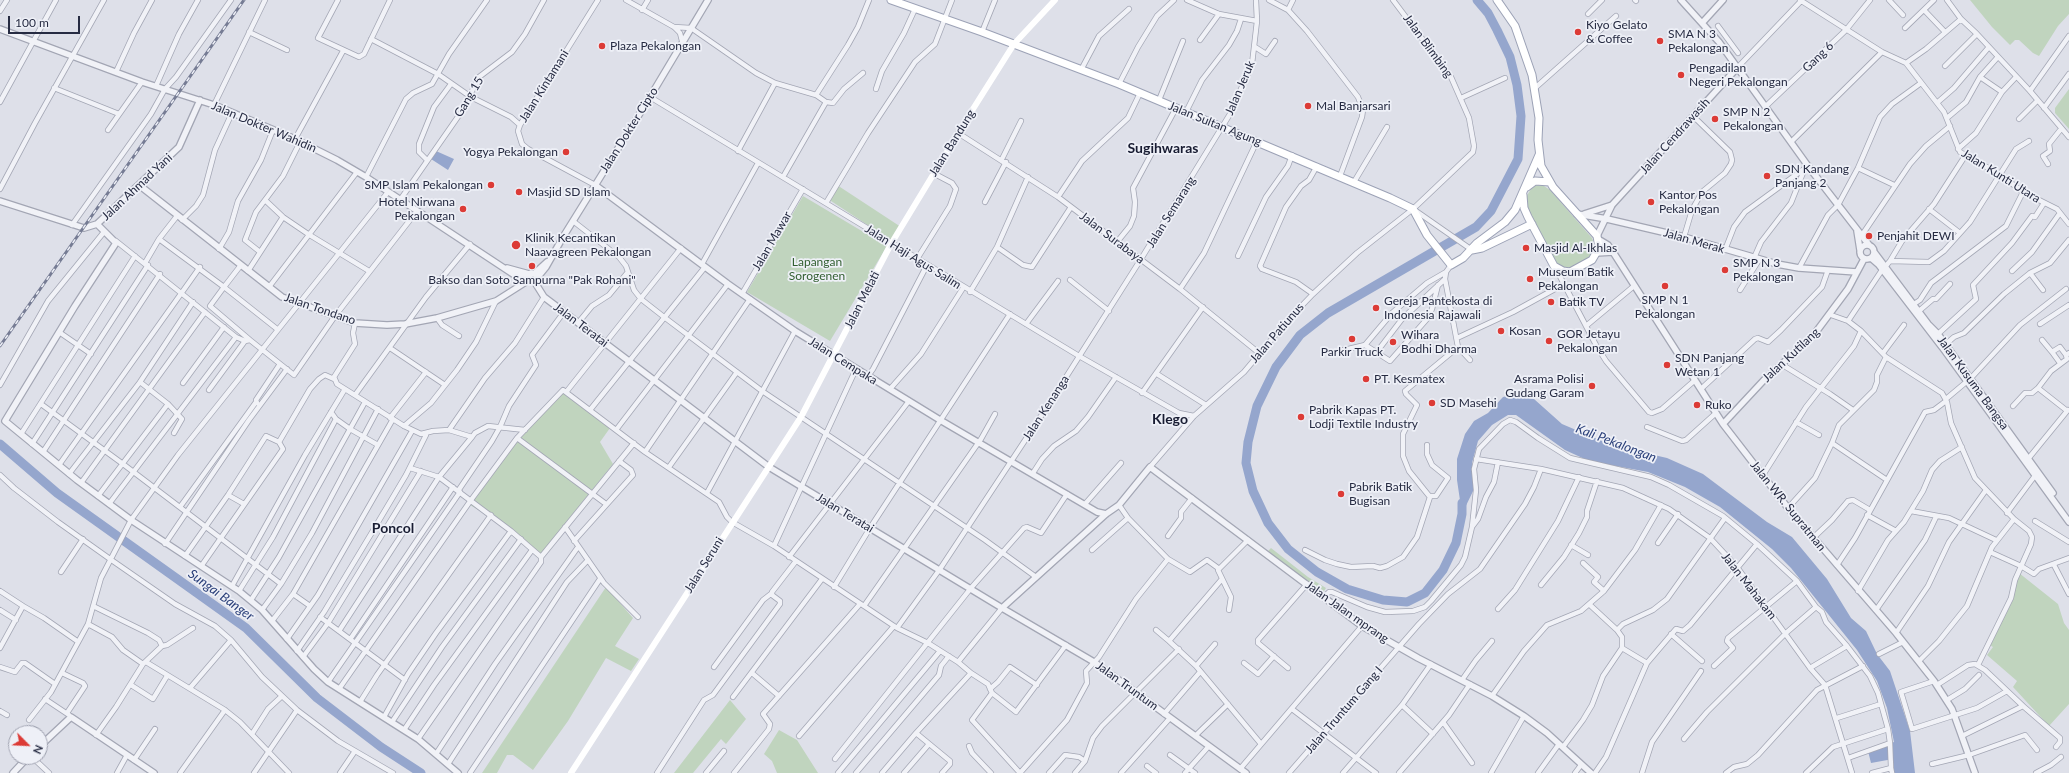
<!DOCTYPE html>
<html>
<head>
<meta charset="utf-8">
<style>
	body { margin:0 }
	#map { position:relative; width:2069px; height:773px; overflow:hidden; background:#dee0e9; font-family:Lato,sans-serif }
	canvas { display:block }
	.north { position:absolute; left:8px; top:725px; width:40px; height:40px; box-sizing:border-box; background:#eef0f7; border:1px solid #9ea1af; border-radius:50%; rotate:114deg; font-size:11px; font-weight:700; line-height:16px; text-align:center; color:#262b42 }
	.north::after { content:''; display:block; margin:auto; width:14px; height:18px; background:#dc3b36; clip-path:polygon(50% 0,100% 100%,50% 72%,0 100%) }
	.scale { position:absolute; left:8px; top:16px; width:72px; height:18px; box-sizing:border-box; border:2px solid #262b42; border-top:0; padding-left:5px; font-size:12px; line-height:14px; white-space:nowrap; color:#262b42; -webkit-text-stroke:3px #eef0f7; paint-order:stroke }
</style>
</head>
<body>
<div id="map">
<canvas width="2069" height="773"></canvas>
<div class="north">N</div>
<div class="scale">100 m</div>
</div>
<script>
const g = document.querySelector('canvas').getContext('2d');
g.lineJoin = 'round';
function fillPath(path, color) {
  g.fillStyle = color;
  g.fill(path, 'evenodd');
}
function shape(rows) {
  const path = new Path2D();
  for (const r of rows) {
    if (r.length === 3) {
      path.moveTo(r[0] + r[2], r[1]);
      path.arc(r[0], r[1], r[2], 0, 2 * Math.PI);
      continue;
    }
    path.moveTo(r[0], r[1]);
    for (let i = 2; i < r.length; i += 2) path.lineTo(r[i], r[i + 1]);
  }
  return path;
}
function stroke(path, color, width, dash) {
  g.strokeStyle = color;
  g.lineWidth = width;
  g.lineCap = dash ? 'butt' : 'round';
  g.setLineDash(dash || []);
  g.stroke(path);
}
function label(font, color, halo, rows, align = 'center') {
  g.font = font + ' Lato,sans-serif';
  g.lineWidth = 3.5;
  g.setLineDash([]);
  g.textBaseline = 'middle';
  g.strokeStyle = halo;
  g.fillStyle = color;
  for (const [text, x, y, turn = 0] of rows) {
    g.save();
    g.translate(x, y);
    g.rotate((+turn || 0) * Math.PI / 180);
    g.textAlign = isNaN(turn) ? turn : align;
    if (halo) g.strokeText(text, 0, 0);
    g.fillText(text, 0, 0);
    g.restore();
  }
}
fillPath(shape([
	[1970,0,2069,0,2069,14,2058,26,2039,56,2033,53,2019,40,2015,40,2010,45,1992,27],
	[2069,89,2069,129,2055,113,2055,108],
	[837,185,901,227,892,241,828,199],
	[1536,185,1544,186,1550,190,1592,238,1595,246,1594,251,1590,258,1577,266,1568,269,1561,268,1556,262,1527,207,1526,197,1531,189],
	[803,196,887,246,830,341,747,292],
	[562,390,610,428,600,442,613,464,539,556,512,530,470,505,514,442],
	[1271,548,1308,577,1326,588,1322,594,1268,551],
	[2019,573,2058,604,2064,623,2069,630,2069,704,2049,726,2013,687,2017,681,1987,655,1993,647,1988,644,2014,591],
	[606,587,633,618,615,646,639,659,631,671,606,658,568,721,533,770,513,755,507,755,497,773,482,773],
	[730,700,746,719,726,744,721,739,693,773,674,773],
	[779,730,797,740,818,773,777,773,772,761,764,754]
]), '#c0d4be');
fillPath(shape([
	[436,151,454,159,448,170,431,159],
	[1518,394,1534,399,1562,424,1630,453,1641,452,1667,458,1703,474,1767,522,1792,537,1827,579,1851,618,1866,631,1877,654,1890,671,1910,731,1915,773,1894,773,1893,759,1871,763,1868,751,1894,742,1887,708,1877,681,1857,650,1791,568,1772,549,1720,507,1685,487,1648,472,1589,461,1565,450,1516,415,1508,415,1492,425,1478,441,1472,463,1475,487,1462,514,1457,480,1457,459,1465,434,1474,421,1488,413,1503,397]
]), '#95a6cd');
stroke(shape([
	[0,444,57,493,246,628,317,698,381,747,421,773],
	[1462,503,1462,514,1456,543,1443,570,1425,593,1407,602,1383,600,1347,589,1317,572,1288,549,1268,523,1253,491,1246,463,1248,442,1257,406,1276,367,1300,335,1328,313,1476,227,1491,211,1518,159,1521,116,1517,85,1510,57,1497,30,1488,13,1477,0]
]), '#95a6cd', 9);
const minor = shape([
	[338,0,318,38,359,57,364,54,390,0],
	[626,0,674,27,680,33,682,41],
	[1187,0,1219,14,1257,21],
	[1269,0,1288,10,1307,31,1358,97,1363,110,1362,117,1340,176],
	[1635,0,1636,1],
	[1800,0,1882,52,1906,63,1944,112,1960,152,1999,174,2023,192,2057,209,2069,224],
	[1889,0,1903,15],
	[1947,0,1961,19,1977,34,2030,91,2069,137],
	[642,10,648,0],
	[1288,10,1293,0],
	[1924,10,1945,32],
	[0,11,7,0],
	[1588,14,1602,0],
	[1718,26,1738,53],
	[674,27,691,28,756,73,775,83,816,95,826,102,783,177],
	[1905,28,1934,0],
	[249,32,287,50],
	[982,32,995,0],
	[371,39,438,74,471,97,511,117,520,125],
	[1200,40,1219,14],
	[1255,47,1266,54,1275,41],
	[1906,63,1926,49,1961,19],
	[1945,66,1977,34],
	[1737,68,1802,0],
	[1081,70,1099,36,1129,9],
	[116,72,134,33,152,0],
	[1980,77,2002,92],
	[1119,84,1138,47,1157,16,1174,0],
	[156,86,179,34,198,0],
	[54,88,119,114],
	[1535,88,1616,16],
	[876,89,882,71,904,33,915,9],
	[2030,91,2069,36],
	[816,95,848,45,858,27,869,0],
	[650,97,1079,356,1179,413,1194,416],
	[1461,98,1505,78],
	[1159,100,1183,41],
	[0,102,56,0],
	[826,102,833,103,844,89,863,73],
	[1938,102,1954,88,1989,47],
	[214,105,265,0],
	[1765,107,1846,30,1870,0],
	[2044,108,2069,74],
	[1186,112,1202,80,1229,45,1237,31,1241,19],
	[1947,118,1966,102,1980,77,1997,58],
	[2019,119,2037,101],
	[108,130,142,82],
	[958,133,1058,197,1180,289,1259,353],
	[295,139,343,51],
	[1791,142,1882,52],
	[1958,149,1976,133,2002,92,2016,77],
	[738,151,775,83],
	[1002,159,1021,121],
	[427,160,419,152,419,144,434,107,451,84],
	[2048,164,2043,156,2050,151,2049,144,2061,129],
	[1858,168,1894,185],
	[366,177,406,99,413,93,432,84,449,54,487,0],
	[1354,182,1387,127],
	[595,185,528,149,522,144,518,131,520,125,598,0],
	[0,189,35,123,104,0],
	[1058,197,1082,161,1128,118,1140,93],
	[265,200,283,217,308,234,369,271],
	[400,200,462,111,479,77,512,52,525,34,544,0],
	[985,202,1006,162],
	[826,203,868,133,915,62,935,44,952,0],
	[1929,209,1960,233],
	[1416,211,1472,250],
	[182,220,196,206,203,195,215,150,232,113],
	[573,221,619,257,626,266,634,290,641,299,664,317,762,391,985,540,1036,577],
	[72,225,151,114,165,89,176,77,231,0],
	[1862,235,1910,164,1926,146,1950,126],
	[1684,237,1692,210,1702,192,1725,173,1731,164,1732,160,1730,152,1693,116],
	[159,239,224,287,210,306,250,340],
	[116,241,236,337,245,341,250,340,294,375,335,316,417,211],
	[1117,242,1130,226,1134,216,1135,202,1133,188,1176,108],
	[997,247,1023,265,1032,267,1071,207],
	[219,249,229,232,238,201,261,160,273,130],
	[1725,250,1734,227,1745,212,1808,166],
	[260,252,245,240,256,212,283,176,300,142],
	[1238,256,1266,197,1288,166,1292,155],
	[1754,258,1761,242,1791,203,1805,168],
	[917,259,950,206,956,189,952,183,933,173],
	[1890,261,1902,241,1934,204,1965,156],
	[145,263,159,239,177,216],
	[702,264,758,163],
	[241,265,224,287,277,329],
	[1555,267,1596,345,1606,361,1649,412,1652,413,1662,409,1694,381],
	[1885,267,1890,261,1929,262,1944,251,1970,222,2016,149,2029,141],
	[1799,268,1828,215,1838,205,1858,168,1880,117,1892,104,1921,83],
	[248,271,283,217],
	[2012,271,2032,252,2060,213],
	[2030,273,2043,290],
	[1070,280,1109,311],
	[269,287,357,172],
	[1180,289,1204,253,1257,141],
	[1740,290,1759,260],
	[970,292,997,247,1028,177],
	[742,294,803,189],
	[1313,294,1296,282,1262,269,1260,266,1286,207,1301,186,1309,180,1317,166],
	[1914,304,1920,300,1931,283,2006,226,2023,192],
	[1919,311,1933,299,1936,299,1950,284],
	[1831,315,1848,321,1861,331,1886,357,1942,393,1947,402,1951,423,1975,478,2014,519,1992,547,1967,606,1939,641,1919,661],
	[437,318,442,325,459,336],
	[1848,321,1882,270],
	[355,323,353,333,355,344,334,377,337,384,404,426,421,434,433,431,449,430,472,437,475,433,488,426,525,430],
	[578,323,592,306,609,295,628,272],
	[1026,324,1058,281],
	[2040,324,2069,305],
	[1586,326,1634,286],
	[59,332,91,354],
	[1938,334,1976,299,1973,285,2012,243,2032,216,2035,217,2044,203],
	[1457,338,1513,312,1564,284],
	[2042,340,2052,352],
	[1946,344,1954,337,1964,333,2004,294,2030,273,2050,263,2069,240],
	[1365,345,1392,313,1427,283,1446,272],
	[1458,347,1470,360],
	[390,348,445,385],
	[1340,351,1365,345,1390,361,1427,319,1432,309,1438,285],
	[1376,353,1402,319,1445,279],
	[1883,353,1904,325],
	[2060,363,2052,352,2060,347,2066,355],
	[1781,364,1830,394,1853,410],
	[1157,374,1206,405],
	[868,376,873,369,927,265],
	[140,382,168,404,182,419,174,433],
	[183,383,224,327],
	[0,385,48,301,104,232],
	[890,389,921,354,963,288],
	[1701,389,1755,339,1758,338,1768,342,1781,330,1822,287,1828,270],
	[209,390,245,341],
	[567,391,681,248],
	[1142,393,1203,307],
	[355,395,426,297,470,244],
	[1946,399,1971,378,2020,325,2066,289],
	[257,403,256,400,280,364],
	[41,404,123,464,281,584],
	[2013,406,2025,393,2032,393,2038,388],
	[590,410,705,267],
	[2066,410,2038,388,2051,371,2067,359,2066,355,2069,353],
	[331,412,336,419,350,429,378,445],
	[1179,413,1186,424],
	[390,418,426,372],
	[1796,422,1819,435],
	[404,426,431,403,457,370,476,342,496,301],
	[1647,427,1682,441,1686,440,1716,413],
	[449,430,485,378,515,343,544,297],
	[616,430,728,284],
	[21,434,135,256],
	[472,437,439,477,511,531,541,557,634,443],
	[517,438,606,504],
	[279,442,310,389,319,379,325,375,334,379],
	[1832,443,1887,480],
	[32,444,148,265],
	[1427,445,1427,454,1432,465,1448,478,1436,496,1430,496],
	[43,452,160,274],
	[645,452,750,299],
	[1476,459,1541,469,1623,488,1669,509,1710,538,1737,567,1810,668,1825,685,1852,773],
	[2028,459,2068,410],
	[59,465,200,267],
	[669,467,737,372],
	[1150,467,1194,416,1244,372,1288,320,1313,294,1357,253,1413,209,1473,152,1474,146,1469,118,1451,77,1393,0],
	[1033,473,1042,459,1054,446,1076,431,1088,417,1116,377],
	[69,474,140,382,193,302],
	[0,475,14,488,58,522,110,559,175,604,215,626,231,640,262,677,297,710,338,741,393,773],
	[1763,475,1806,407,1854,346,1861,331],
	[81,483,205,312],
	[458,491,492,441,500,427,509,406,536,365,532,355,564,312],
	[707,493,795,331],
	[228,495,244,504],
	[98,496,168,404],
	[109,504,236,337],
	[1085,504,1121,463],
	[180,507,256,402],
	[1788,508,1815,478,1832,443,1839,425,1874,390,1877,382,1877,375,1886,357],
	[1911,511,1949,518,1996,540],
	[2007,513,2037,473],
	[1867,515,1896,531],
	[2035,521,2069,542],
	[565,527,604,583,638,617],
	[1472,527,1478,519,1486,497,1494,482,1498,462],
	[1168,536,1181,518,1181,512,1192,498],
	[1813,538,1832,520,1848,501,1853,500,1870,510],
	[574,541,633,475,631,470,619,461],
	[1658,543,1678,514],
	[165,544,249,420,287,369],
	[1571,545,1588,555],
	[774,546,856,369],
	[1092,550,1128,518],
	[1305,550,1325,560,1337,564,1351,567,1373,566,1380,568,1387,566,1403,557,1417,537,1430,497,1409,471,1403,456,1403,434,1417,405,1406,394,1405,391,1458,347,1445,279,1446,272,1451,265],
	[1990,552,2021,566,2034,574,2039,569,2069,558],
	[185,556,228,495,266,436,279,442,283,449,202,565],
	[789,557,909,401],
	[1168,559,1190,572,1207,560,1218,568],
	[1583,563,1598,577,1594,582,1604,591],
	[1837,565,1855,538,1925,412,1934,410,1946,401],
	[2054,565,2069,594],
	[61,572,83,539],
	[1222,579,1169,641,1196,666,1261,744],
	[1541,585,1564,557,1579,533,1587,517,1587,511,1597,481],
	[232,586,305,455,345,389],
	[834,587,870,528,1010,314],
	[0,591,23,606,0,648],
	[239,591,273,537,336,419],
	[1858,591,1888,540,1904,522,1923,491,1932,470,1940,461,1962,447],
	[293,594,310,606],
	[1324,597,1329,592,1332,592,1367,607,1385,612,1413,611,1425,607,1431,601,1461,565,1465,557,1472,527,1476,490,1474,469,1479,449,1503,424,1510,420,1516,422,1538,438,1570,458,1651,477,1669,485,1723,516,1757,544,1797,581,1816,607],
	[251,600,279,557,365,402],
	[1590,605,1617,630],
	[23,606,44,618,77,641],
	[93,606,148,633,159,640,162,646,143,664,116,707,96,735],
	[864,606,981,439,995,414],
	[1498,609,1515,590,1558,521,1579,477],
	[0,610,16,620],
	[262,610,281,584,312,533,378,409],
	[1229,610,1231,597,1218,570,1248,540],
	[1876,610,1925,540,1936,517],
	[320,617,405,680],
	[272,621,293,594,393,419],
	[88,624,112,637,123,650,143,664],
	[897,628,940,569,1047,407,1141,259,1230,114,1252,64,1257,21,1256,0],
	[1156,630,1169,641],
	[339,631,439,477,410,468],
	[1896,633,1928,586,1949,542,1986,490],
	[1671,634,1702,661],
	[351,638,453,487],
	[287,639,318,595,412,431],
	[162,646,167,645,193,628],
	[1622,648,1647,663],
	[297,651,324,612,371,534,406,475,426,435],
	[1879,654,1903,642],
	[303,657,328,623,421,471],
	[146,662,225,710,240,722,289,773],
	[958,662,1002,608],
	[1244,663,1258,674,1274,656],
	[1978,665,2011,598,2015,580,2031,544,2032,537,2029,531,2014,519],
	[1196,666,1215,644],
	[1714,666,1733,648,1727,641,1728,638,1797,581],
	[0,667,15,672,22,663,25,663,55,684],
	[714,667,763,600,772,593],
	[1288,668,1258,643,1258,640,1307,584],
	[1810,668,1847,646],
	[62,673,83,683,85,686,67,713],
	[752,673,779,696],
	[971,673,988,684,992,693,1016,712,1066,645],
	[1462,680,1476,660,1492,641],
	[1934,681,1901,692,1912,729,1977,708,2007,691],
	[328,682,460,492],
	[131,685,153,699,167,676],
	[1937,685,1968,665,1975,664,1985,670,2023,706,1962,736],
	[190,688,231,640],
	[339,689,471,500,517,438,563,390,645,452,719,502,727,517,732,522,774,546,897,628,928,643,958,662,971,673,916,733,950,761,950,764,942,773],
	[990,689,998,682,1010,667,1037,685],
	[992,693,972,720,1020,773],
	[1492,696,1524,651,1547,625,1581,611,1604,591,1635,550,1661,505],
	[733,697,822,579],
	[45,699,69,715],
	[1947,700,1965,689,1979,675],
	[360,702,377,675,491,515],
	[1402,705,1433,734],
	[2023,706,2060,738,2060,742,2056,747],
	[1292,709,1376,773],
	[0,711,7,715],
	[1164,714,1200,672],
	[384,717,408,674,436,633,511,531],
	[1837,718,1881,704],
	[29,720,51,692,88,624,101,578,131,520,178,455,388,192],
	[392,722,442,647,521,539],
	[1443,722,1472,763],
	[404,730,434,685,532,550],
	[252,734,268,709,282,696],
	[799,736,894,626],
	[1195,736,1228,704],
	[418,739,541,562,541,557],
	[1684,739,1707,712,1786,633,1816,607,1822,612,1826,622,1847,646,1870,676,1878,693,1888,729,1890,743,1848,758],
	[1890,743,1891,768],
	[969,746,972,753,991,773],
	[1563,747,1583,720,1592,705,1603,676,1622,648,1622,637,1617,630,1623,624,1653,610,1667,599,1725,518],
	[436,754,495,664,578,547],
	[1170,755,1195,773],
	[32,757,49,773],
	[835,759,971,588,1024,528,1027,527,1041,533,1067,494],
	[134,760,155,729],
	[448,764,567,582,588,560],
	[1932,764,1969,755,2025,735,2037,750],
	[1147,766,1156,773],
	[1240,769,1362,626],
	[117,773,127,755],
	[180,773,225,710],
	[254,773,297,710],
	[340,773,355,751],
	[470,773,600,579],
	[657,773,704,700,713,695,780,604,780,601,772,595,772,592,796,561],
	[706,773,724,751],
	[734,773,769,729,770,724,763,714,860,604],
	[838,773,940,651],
	[856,773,939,675,941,666,949,656],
	[882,773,916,733],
	[904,773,929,744],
	[1020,773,1067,720,1087,683,1086,671,1099,657,1136,599,1168,559,1128,518,1119,505],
	[1049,773,1065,755,1079,757,1085,761,1093,738,1102,726,1179,649],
	[1075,773,1085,761],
	[1121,773,1170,718],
	[1185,773,1209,746],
	[1289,773,1419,624,1448,594,1480,569,1525,504,1534,487,1541,469],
	[1343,773,1402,705,1431,664],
	[1399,773,1449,715,1470,684],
	[1491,773,1524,716],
	[1538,773,1559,744],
	[1575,773,1581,765],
	[1595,773,1606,757,1647,663,1676,629,1683,631,1690,625,1757,544],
	[1642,773,1652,742,1701,671],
	[1726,773,1734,767,1747,764,1758,755,1817,690,1863,666],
	[1806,773,1833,747,1888,729],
	[1872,773,1891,768,1892,773],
	[2036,773,2051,765,2061,757]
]);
const tertiary = shape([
	[1681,0,1719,42,1808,166,1869,245],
	[1703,22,1723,0],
	[0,29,142,82,214,105,295,139,337,160,366,177,516,276,528,278,531,281,536,280,537,275,531,273,528,278],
	[139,185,282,297,355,323,387,325,405,324,437,318,496,301,529,280],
	[595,185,728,284,795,331,940,420,1097,512,1106,514],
	[0,201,84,228,97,224,179,147,200,100],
	[1577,214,1607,219,1684,237,1777,264,1799,268,1857,272],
	[1584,214,1612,205],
	[97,224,116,243,75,306,5,421,77,480,131,520,239,591,262,610,314,669,328,682,418,739,458,773],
	[1857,231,1860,250],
	[1597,236,1612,205,1737,68],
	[1598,239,1608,245,1613,252,1723,424,1788,508,1896,633,1934,681,1952,709,1975,773],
	[1867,252,7],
	[1874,252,1928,324,1938,334,2053,493],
	[1596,253,1613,252],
	[1871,258,1879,265,1942,347,2069,522],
	[507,268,529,274],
	[535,273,547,262],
	[537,278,546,267,563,237,650,97,708,0],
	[534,281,544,297,552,303,769,467,1002,608,1106,514,1119,505,1150,467,1362,626,1418,658,1492,696,1524,716,1547,733,1591,773],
	[1723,424,1764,380,1813,336,1848,289,1864,259],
	[1002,608,1094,662,1246,773],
	[40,746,71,717,154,773],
	[13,773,28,757]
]);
const primary = shape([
	[891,0,982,32,1119,84,1390,198,1413,209,1427,235,1451,265,1463,258,1477,243,1505,222,1515,210,1539,155],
	[1497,0,1515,26,1532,75,1539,118,1538,140,1541,166,1553,187,1597,236,1599,248,1592,260,1570,272,1563,271,1554,266,1528,217,1524,208,1523,195],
	[1527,187,1535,181,1550,182],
	[1472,250,1482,248,1532,224]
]);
stroke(minor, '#a3a6b4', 6);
stroke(tertiary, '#a3a6b4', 8);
stroke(primary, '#9ca2b6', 9);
stroke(minor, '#f1f2f7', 4.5);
stroke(tertiary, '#f1f2f7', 5.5);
stroke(shape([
	[571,773,801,417,891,244,973,109,1014,44,1055,0]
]), '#fff', 6);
stroke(primary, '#fff', 7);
const rail = shape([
	[0,346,244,0]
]);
stroke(rail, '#767c94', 3);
stroke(rail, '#eef0f7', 1.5, [4.5]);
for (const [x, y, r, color] of [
	[1578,32,4,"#dc3b36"],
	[1660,41,4,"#dc3b36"],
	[602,46,4,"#dc3b36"],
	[1681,75,4,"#dc3b36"],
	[1308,106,4,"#dc3b36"],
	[1715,119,4,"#dc3b36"],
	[566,152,4,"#dc3b36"],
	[1767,176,4,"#dc3b36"],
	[491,185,4,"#dc3b36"],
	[519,192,4,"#dc3b36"],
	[1651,202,4,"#dc3b36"],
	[463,209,4,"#dc3b36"],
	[1869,236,4,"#dc3b36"],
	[516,245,5,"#dc3b36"],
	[1526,248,4,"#dc3b36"],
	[532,266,4,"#dc3b36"],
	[1725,270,4,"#dc3b36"],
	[1530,279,4,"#dc3b36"],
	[1665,286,4,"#dc3b36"],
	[1551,302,4,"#dc3b36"],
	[1376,308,4,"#dc3b36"],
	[1501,331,4,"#dc3b36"],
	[1352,339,4,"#dc3b36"],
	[1549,341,4,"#dc3b36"],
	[1393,342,4,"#dc3b36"],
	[1667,365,4,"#dc3b36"],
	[1366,379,4,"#dc3b36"],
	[1592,386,4,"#dc3b36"],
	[1432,403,4,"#dc3b36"],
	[1697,405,4,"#dc3b36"],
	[1301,417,4,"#dc3b36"],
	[1341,494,4,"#dc3b36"]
]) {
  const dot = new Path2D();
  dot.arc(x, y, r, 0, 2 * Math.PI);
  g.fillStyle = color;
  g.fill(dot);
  stroke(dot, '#eef0f7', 1.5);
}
label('12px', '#262b42', '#eef0f7', [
	["Kiyo Gelato",1586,25],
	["& Coffee",1586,39],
	["SMA N 3",1668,34],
	["Pekalongan",1668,48],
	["Plaza Pekalongan",610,46],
	["Pengadilan",1689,68],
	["Negeri Pekalongan",1689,82],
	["Mal Banjarsari",1316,106],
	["SMP N 2",1723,112],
	["Pekalongan",1723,126],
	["Yogya Pekalongan",558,152,"right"],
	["SDN Kandang",1775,169],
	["Panjang 2",1775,183],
	["SMP Islam Pekalongan",483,185,"right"],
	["Masjid SD Islam",527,192],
	["Kantor Pos",1659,195],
	["Pekalongan",1659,209],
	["Hotel Nirwana",455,202,"right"],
	["Pekalongan",455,216,"right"],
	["Penjahit DEWI",1877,236],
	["Klinik Kecantikan",525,238],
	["Naavagreen Pekalongan",525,252],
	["Masjid Al-Ikhlas",1534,248],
	["SMP N 3",1733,263],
	["Pekalongan",1733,277],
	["Museum Batik",1538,272],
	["Pekalongan",1538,286],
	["Bakso dan Soto Sampurna \"Pak Rohani\"",532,280,"center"],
	["SMP N 1",1665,300,"center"],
	["Pekalongan",1665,314,"center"],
	["Gereja Pantekosta di",1384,301],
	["Indonesia Rajawali",1384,315],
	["Batik TV",1559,302],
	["Kosan",1509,331],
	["GOR Jetayu",1557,334],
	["Pekalongan",1557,348],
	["Wihara",1401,335],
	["Bodhi Dharma",1401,349],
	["Parkir Truck",1352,352,"center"],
	["SDN Panjang",1675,358],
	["Wetan 1",1675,372],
	["PT. Kesmatex",1374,379],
	["Asrama Polisi",1584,379,"right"],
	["Gudang Garam",1584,393,"right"],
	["SD Masehi",1440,403],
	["Ruko",1705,405],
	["Pabrik Kapas PT.",1309,410],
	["Lodji Textile Industry",1309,424],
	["Pabrik Batik",1349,487],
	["Bugisan",1349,501]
], 'left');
label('12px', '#262b42', '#eef0f7', [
	["Jalan Blimbing",1428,46,54],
	["Gang 6",1818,57,-44],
	["Jalan Kintamani",544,86,-58],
	["Jalan Jeruk",1240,88,-67],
	["Gang 15",469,97,-59],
	["Jalan Sultan Agung",1215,124,22],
	["Jalan Dokter Wahidin",264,127,23],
	["Jalan Dokter Cipto",629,130,-58],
	["Jalan Cendrawasih",1675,136,-48],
	["Jalan Bandung",952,143,-58],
	["Jalan Kunti Utara",2001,176,32],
	["Jalan Ahmad Yani",137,187,-43],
	["Jalan Semarang",1171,212,-58],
	["Jalan Surabaya",1112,238,37],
	["Jalan Mawar",772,241,-60],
	["Jalan Merak",1694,241,16],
	["Jalan Haji Agus Salim",913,257,32],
	["Jalan Melati",862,300,-63],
	["Jalan Tondano",320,309,19],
	["Jalan Teratai",581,325,37],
	["Jalan Patiunus",1277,333,-49],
	["Jalan Kutilang",1791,355,-43],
	["Jalan Cempaka",843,361,32],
	["Jalan Kusuma Bangsa",1973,383,54],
	["Jalan Kenanga",1046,408,-57],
	["Jalan WR. Supratman",1788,506,51],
	["Jalan Teratai",845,513,31],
	["Jalan Seruni",704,565,-58],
	["Jalan Mahakam",1749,586,52],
	["Jalan Jalan mprang",1347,612,35],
	["Jalan Truntum",1127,686,36],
	["Jalan Truntum Gang I",1344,710,-49]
]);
label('12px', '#325f31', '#eef0f7', [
	["Lapangan",817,262],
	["Sorogenen",817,276]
]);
label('italic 13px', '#2b407a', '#eef0f7', [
	["Kali Pekalongan",1616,443,21],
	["Sungai Banger",221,595,36]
]);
label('bold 14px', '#181c32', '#eef0f7', [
	["Sugihwaras",1163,148],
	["Klego",1170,419],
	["Poncol",393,528]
]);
</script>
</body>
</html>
